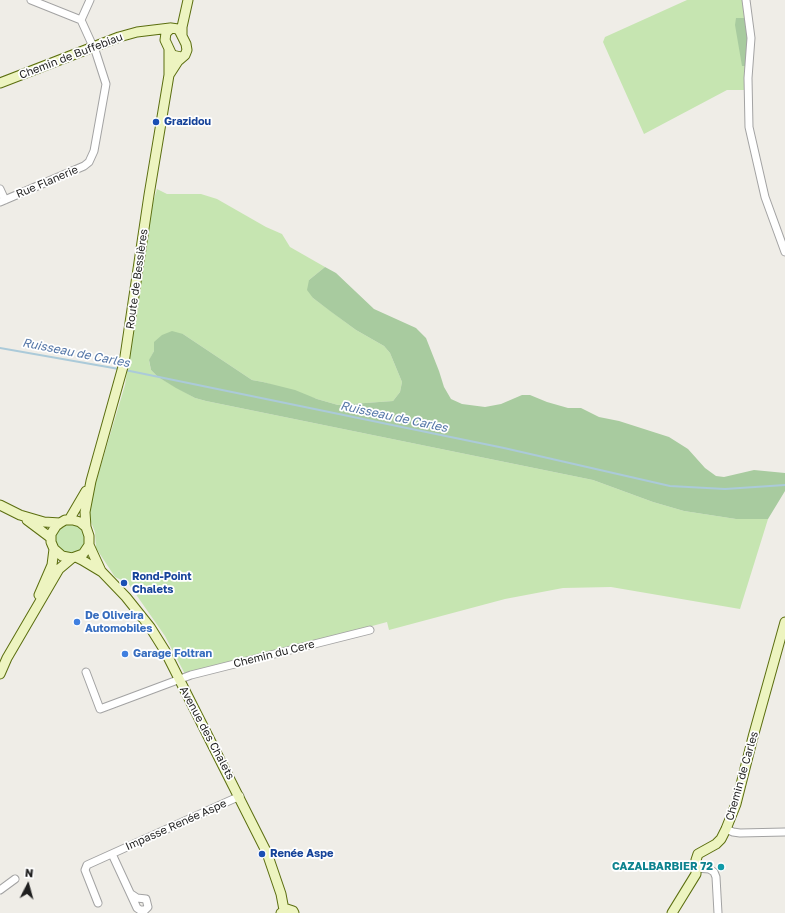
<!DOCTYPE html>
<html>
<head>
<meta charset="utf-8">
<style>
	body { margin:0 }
	#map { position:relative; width:785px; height:913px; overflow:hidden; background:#efede7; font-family:"Golos Text",sans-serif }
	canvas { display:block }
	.north { position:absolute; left:8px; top:865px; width:40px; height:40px; -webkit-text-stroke:3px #fff; paint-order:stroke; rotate:6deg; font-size:11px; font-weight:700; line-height:16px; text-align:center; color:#1f1f1f }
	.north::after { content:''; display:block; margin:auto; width:14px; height:18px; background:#1f1f1f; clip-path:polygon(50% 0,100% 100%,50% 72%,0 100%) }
</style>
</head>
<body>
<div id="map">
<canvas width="785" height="913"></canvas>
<div class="north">N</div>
</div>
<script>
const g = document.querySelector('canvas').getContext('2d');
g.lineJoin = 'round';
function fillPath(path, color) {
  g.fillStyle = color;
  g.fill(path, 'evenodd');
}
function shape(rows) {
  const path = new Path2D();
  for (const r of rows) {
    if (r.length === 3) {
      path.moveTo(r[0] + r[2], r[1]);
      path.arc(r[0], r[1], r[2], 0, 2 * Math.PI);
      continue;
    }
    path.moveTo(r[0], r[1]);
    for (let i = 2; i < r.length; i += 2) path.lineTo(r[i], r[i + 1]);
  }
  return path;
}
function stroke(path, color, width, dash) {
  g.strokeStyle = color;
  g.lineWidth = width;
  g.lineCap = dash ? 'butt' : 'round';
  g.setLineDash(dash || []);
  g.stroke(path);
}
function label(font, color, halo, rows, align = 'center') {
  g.font = font + ' "Golos Text",sans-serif';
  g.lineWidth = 3.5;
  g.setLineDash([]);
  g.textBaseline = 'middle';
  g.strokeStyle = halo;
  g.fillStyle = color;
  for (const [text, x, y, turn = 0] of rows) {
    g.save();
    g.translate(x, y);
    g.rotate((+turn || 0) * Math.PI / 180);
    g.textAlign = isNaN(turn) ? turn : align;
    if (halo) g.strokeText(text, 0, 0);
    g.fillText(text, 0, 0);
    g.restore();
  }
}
fillPath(shape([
	[687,0,742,0,745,18,746,90,727,90,644,134,603,42,605,37],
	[157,189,167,194,201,194,217,199,266,227,282,234,290,247,325,267,309,280,313,298,356,330,384,346,390,353,402,382,400,392,393,401,338,405,317,399,263,382,252,380,183,334,154,351,149,361,151,370,158,377,195,398,206,401,593,480,653,502,684,511,736,519,768,519,740,609,611,587,563,588,505,599,389,630,387,622,186,676,165,636,128,583,115,577,96,548,95,532,87,512,125,385,153,202],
	[70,539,15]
]), '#c6e5b1');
fillPath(shape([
	[736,18,745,18,748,46,745,66,742,66,735,25],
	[325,267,336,273,374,309,416,328,426,338,439,371,444,387,451,399,462,404,485,407,501,404,522,395,530,395,547,402,568,408,581,408,599,417,619,421,669,437,688,449,705,468,716,476,724,477,754,470,785,473,785,491,768,519,736,519,684,511,653,502,593,480,206,401,195,398,176,388,158,377,151,370,149,360,154,351,154,342,162,335,172,331,183,334,252,380,263,382,295,390,317,399,338,405,393,401,400,392,402,382,390,353,384,346,356,330,330,311,313,298,307,290,309,280]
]), '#a8cb9f');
stroke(shape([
	[0,348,119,369],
	[125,370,504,448,670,486,725,489,785,485]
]), '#abcad9', 2);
const street = shape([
	[746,0,751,38,748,78,749,127,765,197,785,252],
	[81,20,90,0],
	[0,189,5,200],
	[0,202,84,166,89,162,94,151,106,84,96,53,81,20,31,0],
	[86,672,100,709,191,675,370,630],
	[726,829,733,832,740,833,785,832],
	[112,854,137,908,140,910,145,910,148,907,146,899,137,898,131,894],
	[696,868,709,869,714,872,716,877,718,913],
	[0,890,15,879],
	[98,903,85,870,87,865,240,796]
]);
const secondary = shape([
	[182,35,182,27,188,0],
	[169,75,178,61,185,55,187,50,186,44,180,32,178,29,171,28,166,33,165,40,172,55,181,57],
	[0,83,119,37,137,32,170,28],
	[0,505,20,515,44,522,60,523],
	[27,520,51,538],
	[69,520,86,491],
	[86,527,80,522,73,520,65,520,60,523,56,526,51,534,51,542,54,549,62,556,72,558,83,554,89,545,89,536,86,527,85,512,91,481,124,363,149,195,169,75,169,49],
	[89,545,101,571],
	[76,557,82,560,102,572,126,597,150,627,165,651,267,853,281,894,284,910],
	[39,595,52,565,54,549],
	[0,674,7,658,59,569,72,558],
	[281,913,287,909,293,911,294,913],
	[672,913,696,874,696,860,698,854,716,844,721,839,726,829,736,804,753,737,785,622]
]);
stroke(street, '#a3a3a3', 9);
stroke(secondary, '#5b6e0f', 11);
stroke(street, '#fff', 7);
stroke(secondary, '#edf4c0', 9);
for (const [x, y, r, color] of [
	[156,122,4,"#1a4fb4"],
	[124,583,4,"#1a4fb4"],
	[77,622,4,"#3f7fe0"],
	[125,654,4,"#3f7fe0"],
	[262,854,4,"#1a4fb4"],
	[721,867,4,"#0f9aa8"]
]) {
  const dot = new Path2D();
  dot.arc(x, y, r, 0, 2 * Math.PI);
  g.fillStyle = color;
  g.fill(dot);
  stroke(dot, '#fff', 1.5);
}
label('11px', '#1f1f1f', '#fff', [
	["Chemin de Buffebiau",71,56,-21],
	["Rue Flanerie",47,182,-23],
	["Route de Bessières",137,279,-82],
	["Chemin du Cere",274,654,-14],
	["Avenue des Chalets",207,733,62],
	["Chemin de Carles",742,776,-74],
	["Impasse Renée Aspe",176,825,-24]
]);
label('bold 11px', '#164399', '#fff', [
	["Grazidou",164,122],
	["Rond-Point",132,577],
	["Chalets",132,590],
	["Renée Aspe",270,854]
], 'left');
label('bold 11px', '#366cbe', '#fff', [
	["De Oliveira",85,616],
	["Automobiles",85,629],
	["Garage Foltran",133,654]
], 'left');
label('bold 11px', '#0d838f', '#fff', [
	["CAZALBARBIER 72",713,867]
], 'right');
label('italic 12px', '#5476a7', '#fff', [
	["Ruisseau de Carles",76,353,11],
	["Ruisseau de Carles",394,417,12]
]);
</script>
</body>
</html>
